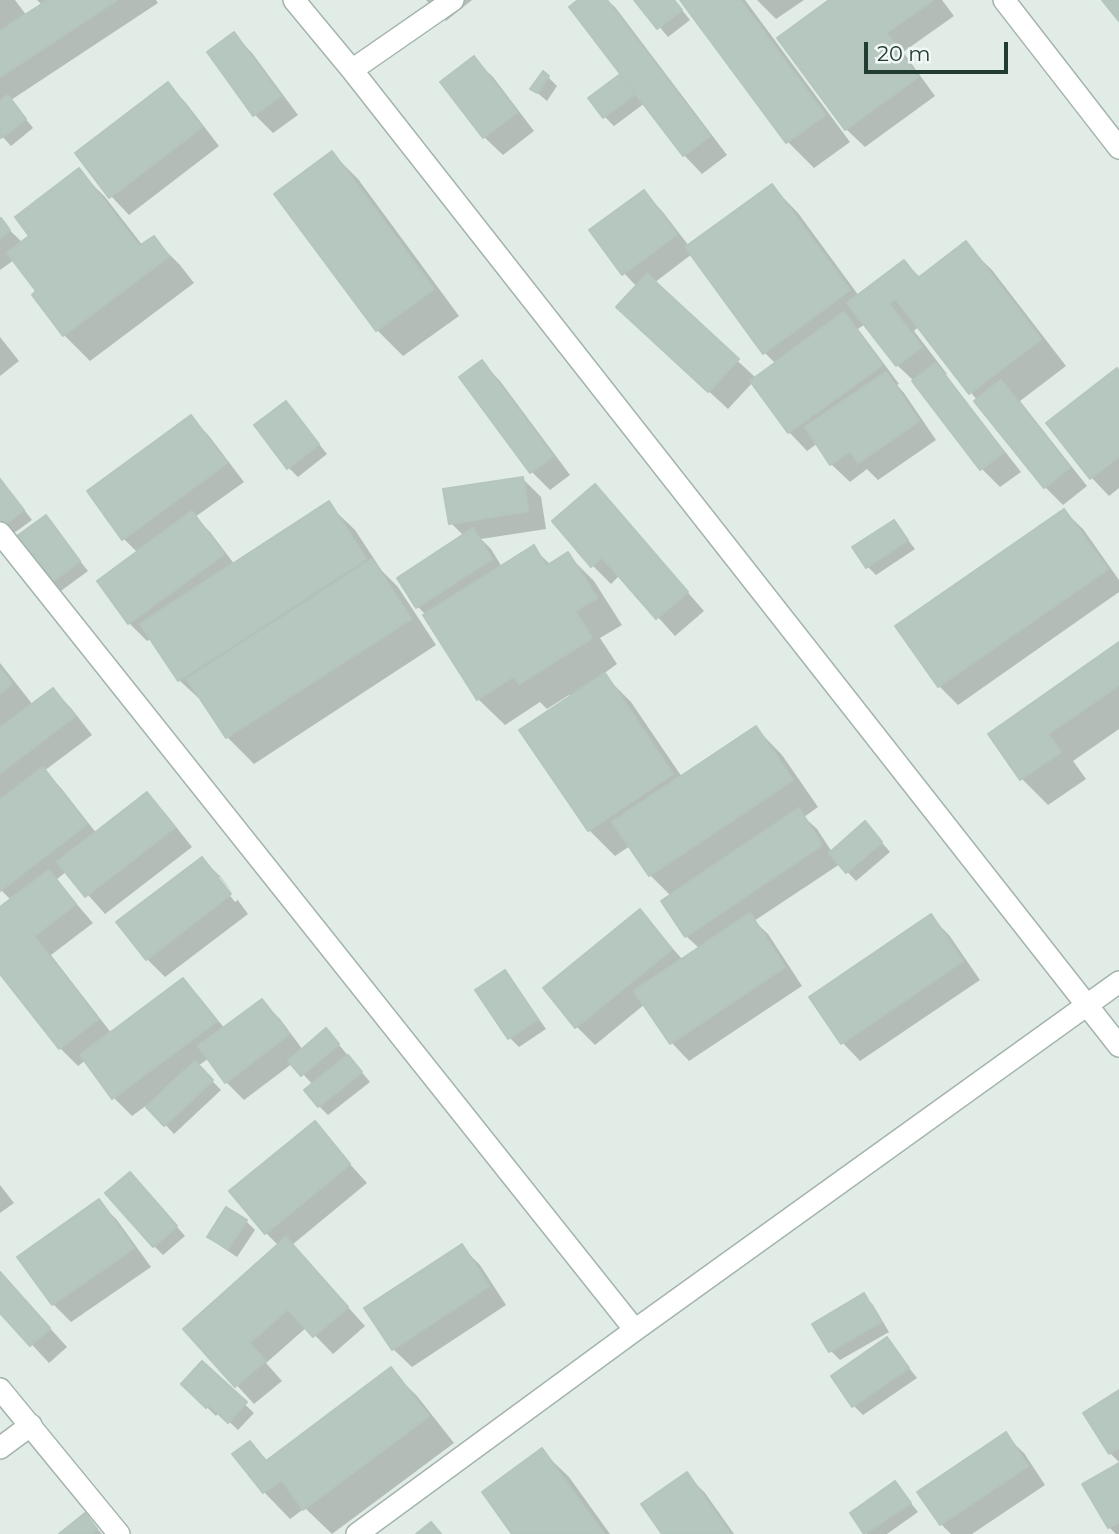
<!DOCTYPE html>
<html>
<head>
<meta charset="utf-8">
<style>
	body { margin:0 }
	#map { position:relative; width:1119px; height:1534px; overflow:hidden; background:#e1ece6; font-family:Montserrat,sans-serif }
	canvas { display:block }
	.scale { position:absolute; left:864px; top:42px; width:144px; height:32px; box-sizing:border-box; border:4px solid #213d33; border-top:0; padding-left:9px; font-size:21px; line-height:24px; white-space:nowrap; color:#213d33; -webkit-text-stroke:5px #f2f8f5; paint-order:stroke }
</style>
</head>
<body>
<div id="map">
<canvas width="1119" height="1534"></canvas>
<div class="scale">20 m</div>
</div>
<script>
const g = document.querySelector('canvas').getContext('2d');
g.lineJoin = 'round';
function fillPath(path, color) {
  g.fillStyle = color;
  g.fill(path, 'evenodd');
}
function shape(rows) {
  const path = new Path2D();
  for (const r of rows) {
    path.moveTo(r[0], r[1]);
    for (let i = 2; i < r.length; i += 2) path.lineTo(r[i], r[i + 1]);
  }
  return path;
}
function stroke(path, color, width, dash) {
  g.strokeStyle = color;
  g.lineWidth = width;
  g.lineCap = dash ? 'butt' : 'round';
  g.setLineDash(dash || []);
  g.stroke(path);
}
fillPath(shape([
	[0,0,15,0,27,16,43,6,37,0,156,0,158,3,11,100,33,128,11,146,0,134],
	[426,0,472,0,446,21],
	[581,0,607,0,615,7,727,155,702,174,684,155,645,103,614,126,605,117,590,99,619,77,633,91,634,90],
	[637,0,674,0,690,20,668,37],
	[683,0,745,0,850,142,814,168,788,142],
	[757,0,804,0,776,19],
	[832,0,942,0,954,16,903,52,935,96,865,147,846,129,780,38],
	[234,34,252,53,298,115,273,133,255,115],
	[474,59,493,77,534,131,503,155,484,137],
	[548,77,557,86,547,101,533,89],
	[168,84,186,103,219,146,129,215,111,196],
	[332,153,358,179,459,316,403,356,377,330],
	[79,171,105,197,143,246,153,238,180,265,194,283,90,361,64,335,34,295,38,292,14,260,0,270,0,221,23,243,32,236],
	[772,186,798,213,859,296,904,262,921,278,965,244,992,270,1066,366,1020,401,1087,486,1063,505,1045,487,919,326,914,331,947,374,945,375,1021,472,1000,487,982,469,916,383,897,365,865,324,858,329,899,384,897,385,904,393,936,440,878,480,867,469,850,482,831,464,818,443,807,451,789,432,753,382,728,409,637,325,637,287,624,273,644,192,662,211,689,246],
	[692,254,764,352,776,364,756,378,654,283],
	[0,337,19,361,0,376],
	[482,362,500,381,570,475,550,490,532,472,462,377],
	[1119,373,1119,488,1109,496,1091,477],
	[286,403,327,454,298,477,289,468],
	[191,417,209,436,244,482,195,517,210,532,235,565,328,504,355,530,382,571,398,587,436,645,254,764,227,737,206,705,179,680,152,638,147,641,129,623,138,553,123,538],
	[0,478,32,520,10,536,0,526],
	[523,479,541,497,546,529,481,539,491,549,502,567,533,548,551,565,568,555,594,581,622,625,600,638,617,664,603,674,631,702,682,777,756,728,782,755,818,807,804,817,817,829,832,852,874,833,890,852,856,881,840,864,754,921,768,934,802,986,689,1061,671,1042,645,1004,595,1045,577,1027,546,988,640,912,683,960,700,949,686,936,671,896,650,875,630,846,615,856,589,830,569,695,547,709,540,702,505,725,478,699,426,615,418,607,464,536,451,523],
	[595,486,704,611,675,636,620,575,611,584,592,565],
	[1064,511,1083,529,1119,580,1119,592,958,705,939,686,897,627],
	[45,517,88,571,54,596,12,541],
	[894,522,915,549,876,575,867,566],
	[1119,644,1119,729,1073,761,1086,779,1048,805,1022,779,990,734],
	[0,663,33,705,53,690,71,708,92,735,44,771,61,788,97,834,147,795,165,813,192,847,105,914,67,871,56,880,93,923,51,955,112,1034,183,980,201,999,225,1029,262,1001,280,1019,303,1050,335,1040,370,1082,328,1115,319,1106,313,1085,293,1063,244,1100,226,1082,209,1058,198,1066,221,1090,174,1134,147,1105,132,1116,114,1098,86,1060,78,1066,60,1048,0,971,0,909,11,900,0,889],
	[202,859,221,877,248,914,165,977,147,959],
	[215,877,220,877,238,900,235,902],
	[931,917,949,935,980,980,860,1061,842,1042],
	[504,973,513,982,546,1029,519,1047,510,1038,478,991],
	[314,1124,367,1183,292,1245,365,1326,333,1354,307,1327,266,1363,282,1381,254,1404,185,1329,279,1246,266,1233],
	[139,1183,185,1236,163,1255,154,1246],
	[0,1185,14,1203,0,1213],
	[98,1201,117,1220,151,1267,71,1322,53,1304],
	[246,1221,255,1230,237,1257,219,1245,210,1236],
	[461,1246,480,1265,506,1305,412,1367,393,1349],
	[0,1273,67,1347,49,1363,0,1310],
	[864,1295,873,1305,889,1332,840,1360,831,1351],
	[887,1340,917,1378,863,1415,854,1406],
	[202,1364,254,1413,238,1430,219,1412,216,1416,183,1384],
	[391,1370,417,1396,454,1443,332,1534,305,1508,290,1519,264,1492,250,1443,268,1461],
	[1119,1392,1119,1462,1110,1453],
	[1005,1435,1024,1453,1045,1485,972,1534,951,1534,941,1524],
	[542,1451,569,1477,610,1534,515,1534],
	[1119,1465,1119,1534,1116,1534,1109,1527],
	[687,1475,705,1493,734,1534,664,1534],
	[895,1483,918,1512,887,1534,867,1534,853,1513],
	[85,1515,102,1534,62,1534]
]), '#0003');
const building = shape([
	[48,0,117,0,0,77,0,31,48,0],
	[578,0,607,0,710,136,683,156,569,7,578,0],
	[634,0,674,0,682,10,657,29,634,0],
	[680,0,740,0,825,115,786,143,680,0],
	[829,0,933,0,886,33,918,77,845,130,777,38,829,0],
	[1102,0,1119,0,1119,21,1102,0],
	[234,32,281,96,253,116,207,52,234,32],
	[474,56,517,112,483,138,440,82,474,56],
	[543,71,549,76,537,93,530,89,543,71],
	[619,75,634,95,603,118,588,98,619,75],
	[168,82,202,127,109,198,75,153,168,82],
	[8,95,26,119,1,138,0,101,8,95],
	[332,151,434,289,376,331,274,194,332,151],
	[79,168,139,246,154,236,169,256,63,336,32,295,36,291,7,253,29,236,15,217,79,168],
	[772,184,850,290,763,354,685,247,772,184],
	[644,190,677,234,622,275,589,230,644,190],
	[1,218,10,230,0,238,0,219,1,218],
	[966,241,1041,339,969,394,895,298,889,304,922,347,896,366,847,303,904,260,918,278,966,241],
	[647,274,739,359,708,392,616,307,647,274],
	[844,312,882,365,788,433,750,381,844,312],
	[482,360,553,456,530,473,459,377,482,360],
	[936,363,1004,452,980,470,912,381,936,363],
	[1117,368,1119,371,1119,456,1090,479,1046,423,1117,368],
	[886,372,919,421,858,463,850,451,830,465,805,427,886,372],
	[1001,380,1070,467,1044,488,974,401,1001,380],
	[286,401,319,444,287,469,254,425,286,401],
	[191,415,227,463,122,540,87,491,191,415],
	[523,477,528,511,449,524,443,489,523,477],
	[0,479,24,510,0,528,0,479],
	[595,484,688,592,656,619,602,557,591,567,552,521,595,484],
	[329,501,366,559,178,681,140,624,329,501],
	[1064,509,1108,569,938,687,895,626,1064,509],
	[192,511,224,554,128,624,97,581,192,511],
	[46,515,80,561,44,588,10,541,46,515],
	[894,520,908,540,866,568,852,547,894,520],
	[473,528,492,559,416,608,397,578,473,528],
	[534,545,546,566,568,552,597,598,575,611,592,638,519,684,514,676,477,700,423,615,534,545],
	[372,559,411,619,226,738,187,679,372,559],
	[1119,642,1119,685,1048,734,1061,752,1020,780,988,734,1119,642],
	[0,668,12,684,0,693,0,668],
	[605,673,673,774,588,831,519,730,605,673],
	[53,688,75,716,0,773,0,728,53,688],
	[756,726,793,780,649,876,612,822,756,726],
	[43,767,87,824,0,891,0,800,43,767],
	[147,792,175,827,85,897,57,862,147,792],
	[799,808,822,845,685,937,661,901,799,808],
	[865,821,882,842,846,873,829,853,865,821],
	[202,857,231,894,146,960,116,922,202,857],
	[49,870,76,904,34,936,98,1019,59,1049,0,974,0,907,49,870],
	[640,909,672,949,575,1028,543,988,640,909],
	[750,913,785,967,670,1044,634,991,750,913],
	[931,914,963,961,841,1044,809,997,931,914],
	[505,970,538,1019,508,1039,475,990,505,970],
	[183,978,217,1021,112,1099,80,1055,183,978],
	[262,999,289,1034,225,1083,198,1046,262,999],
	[326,1028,339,1044,301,1076,288,1061,326,1028],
	[348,1055,362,1072,318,1107,304,1090,348,1055],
	[195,1061,213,1080,164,1126,146,1107,195,1061],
	[315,1121,350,1164,265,1234,229,1191,315,1121],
	[130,1172,177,1226,153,1247,105,1193,130,1172],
	[99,1199,134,1248,52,1305,17,1257,99,1199],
	[226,1207,247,1220,228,1249,207,1237,226,1207],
	[286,1237,348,1307,313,1337,288,1309,249,1343,265,1361,235,1387,183,1329,286,1237],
	[462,1244,489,1286,392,1350,364,1308,462,1244],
	[0,1272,50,1328,30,1346,0,1313,0,1272],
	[864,1293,881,1322,829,1352,812,1324,864,1293],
	[887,1337,909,1368,852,1407,831,1376,887,1337],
	[202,1361,247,1402,228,1423,209,1405,206,1408,181,1384,202,1361],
	[391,1367,429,1416,303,1510,282,1480,263,1493,232,1454,250,1441,266,1461,391,1367],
	[1119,1390,1119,1447,1109,1454,1083,1413,1119,1390],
	[1006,1432,1028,1466,940,1525,917,1492,1006,1432],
	[542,1448,604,1534,512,1534,482,1492,542,1448],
	[1119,1463,1119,1522,1108,1528,1082,1484,1119,1463],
	[687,1472,730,1534,662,1534,641,1504,687,1472],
	[895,1481,911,1503,864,1534,850,1513,895,1481],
	[85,1513,97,1529,91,1534,59,1534,85,1513],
	[431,1522,441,1534,416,1534,431,1522]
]);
fillPath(building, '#b6c7bf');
stroke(building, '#b4c6bd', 2);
const minor = shape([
	[294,0,352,70,1119,1046],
	[1004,0,1119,148],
	[352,70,453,0],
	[0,533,635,1330],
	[0,1389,119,1534],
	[0,1448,31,1425],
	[357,1534,635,1330,1119,982]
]);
stroke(minor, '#a4b4ad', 24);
stroke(minor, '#fff', 21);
</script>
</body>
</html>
